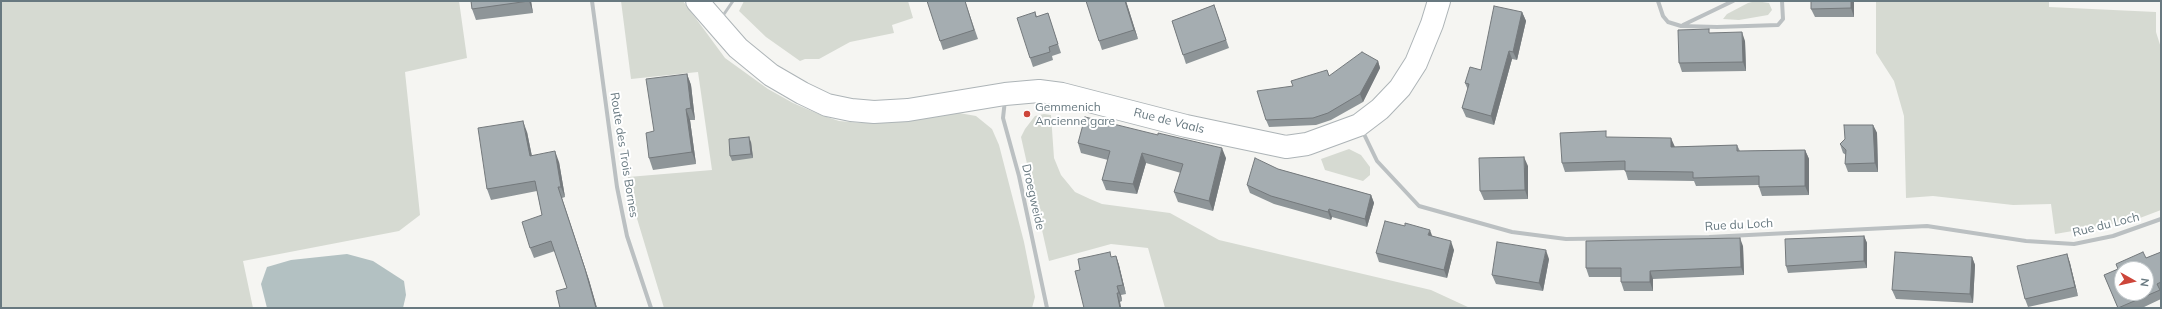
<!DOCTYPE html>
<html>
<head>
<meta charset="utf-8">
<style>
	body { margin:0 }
	#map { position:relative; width:2162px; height:309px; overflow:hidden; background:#f5f5f2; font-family:Mulish,sans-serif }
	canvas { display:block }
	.frame { position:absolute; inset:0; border:2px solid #687980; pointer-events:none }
	.north { position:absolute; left:2114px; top:261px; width:40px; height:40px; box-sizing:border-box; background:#fff; border:1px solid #c3c9cc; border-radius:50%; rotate:98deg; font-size:11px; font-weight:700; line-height:16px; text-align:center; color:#687980 }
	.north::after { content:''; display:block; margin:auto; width:14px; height:18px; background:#cd463a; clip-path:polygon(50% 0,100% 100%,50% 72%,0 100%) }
</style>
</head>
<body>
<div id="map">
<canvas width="2162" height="309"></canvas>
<div class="frame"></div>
<div class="north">N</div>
</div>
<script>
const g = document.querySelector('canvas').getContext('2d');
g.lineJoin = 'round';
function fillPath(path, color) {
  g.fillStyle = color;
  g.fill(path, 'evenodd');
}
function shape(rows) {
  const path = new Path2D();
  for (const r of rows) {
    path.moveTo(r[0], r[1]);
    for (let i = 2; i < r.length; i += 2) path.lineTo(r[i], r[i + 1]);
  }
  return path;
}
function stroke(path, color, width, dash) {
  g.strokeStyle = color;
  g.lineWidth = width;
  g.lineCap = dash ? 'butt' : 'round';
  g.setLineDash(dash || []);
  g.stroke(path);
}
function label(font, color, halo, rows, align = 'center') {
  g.font = font + ' Mulish,sans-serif';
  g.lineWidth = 4;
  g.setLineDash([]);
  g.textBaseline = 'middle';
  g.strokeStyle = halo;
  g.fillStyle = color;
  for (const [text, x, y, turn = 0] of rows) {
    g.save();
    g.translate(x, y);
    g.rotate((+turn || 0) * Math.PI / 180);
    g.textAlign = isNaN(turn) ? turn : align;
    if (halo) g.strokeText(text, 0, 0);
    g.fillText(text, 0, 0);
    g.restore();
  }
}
fillPath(shape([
	[1,1,459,1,467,58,405,72,420,215,399,231,243,261,253,308,1,308],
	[621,1,683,1,725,58,768,89,793,103,821,115,839,121,862,123,918,119,959,113,976,116,992,129,999,145,1024,242,1035,297,1032,308,664,308,632,202,628,177,712,170,698,72,631,79],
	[744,1,908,1,913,18,892,25,894,33,850,42,819,59,805,59,800,61,766,37,739,11],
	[1756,1,1769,3,1772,10,1768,15,1739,20,1723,19,1727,14,1748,3],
	[1876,1,2049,1,2049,7,2156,12,2156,32,2161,48,2161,210,2132,221,2055,234,2051,204,2013,205,1933,196,1906,198,1904,116,1894,81,1876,53],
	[1044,114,1051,115,1054,158,1061,175,1075,192,1090,199,1102,204,1170,213,1219,240,1431,290,1470,308,1165,308,1148,248,1111,244,1049,261,1021,137,1025,129,1035,116],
	[1349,149,1361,155,1370,167,1370,175,1363,181,1325,170,1321,159]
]), '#d6dad2');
fillPath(shape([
	[347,254,373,261,404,281,406,295,403,308,267,308,261,284,267,267,291,260]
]), '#b3c1c2');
const secondary = shape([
	[697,1,738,48,771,75,802,93,827,105,851,110,874,112,908,110,1005,94,1039,91,1062,94,1186,126,1286,147,1307,144,1359,125,1380,109,1400,88,1416,63,1432,24,1439,1]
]);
stroke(secondary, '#adb4b7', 24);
stroke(shape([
	[722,17,733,1]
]), '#bbc0c2', 3);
stroke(shape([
	[592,1,617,187,627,236,651,308],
	[1658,1,1663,16,1668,22,1681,26,1717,27,1778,25,1783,19,1782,1],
	[1683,25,1733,1],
	[1005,100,1003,118,1019,176,1047,308],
	[1362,130,1377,161,1419,206,1512,232,1566,239,1709,237,1927,226,2026,241,2074,244,2113,236,2161,219]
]), '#bbc0c2', 4);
stroke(secondary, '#fff', 22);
fillPath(shape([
	[471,1,531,1,533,13,476,20,472,9],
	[965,1,978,39,943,50,940,41],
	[1126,1,1138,39,1102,50,1099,41],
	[1811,1,1854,1,1854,17,1815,17,1811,9],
	[1214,5,1229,48,1186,64,1172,21],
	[1035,12,1037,17,1048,13,1061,53,1052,56,1053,60,1033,67,1030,58],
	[1522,12,1526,21,1517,60,1512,59,1494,125,1466,117,1462,108,1468,90,1465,83,1481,70],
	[1710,33,1745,41,1746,71,1682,72,1679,63],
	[1378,61,1380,68,1363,102,1331,120,1316,125,1269,127,1266,120,1293,86,1291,81,1329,76],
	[687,74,691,85,695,120,690,120,696,164,653,170,649,158,654,131],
	[1873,125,1877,133,1878,172,1848,172,1845,164,1846,155,1843,153,1840,144,1845,139],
	[527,132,532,156,559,162,565,197,562,198,589,280,597,308,560,308,567,288,555,251,534,258,530,248,542,215,537,191,491,200,487,189],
	[1608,138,1674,147,1737,145,1740,151,1805,150,1809,159,1809,195,1762,196,1759,187,1759,185,1696,186,1694,181,1628,180,1625,170,1565,172,1562,163],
	[751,142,753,158,732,161,730,156],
	[1078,143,1226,158,1213,211,1178,202,1174,192,1181,173,1146,163,1137,194,1106,190,1102,180,1108,160,1081,153],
	[1528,166,1528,199,1484,200,1480,191],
	[1278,169,1371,195,1374,203,1367,227,1332,217,1331,220,1274,204,1250,193,1247,185],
	[1432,236,1454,250,1447,278,1379,262,1376,253],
	[1864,236,1867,243,1867,268,1788,273,1786,266],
	[1743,246,1744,275,1653,279,1653,291,1624,291,1621,282,1621,277,1589,277,1586,268],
	[2161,252,2161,299,2142,308,2118,308,2104,275,2146,258],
	[2067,254,2070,263,2078,296,2028,307,2025,299],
	[1116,256,1119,265,1126,294,1121,295,1122,301,1120,302,1121,308,1084,308,1112,257],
	[1972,257,1975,265,1973,303,1896,299,1892,290],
	[1549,259,1543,291,1496,284,1492,275]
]), '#8e9598');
fillPath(shape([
	[529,1,531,1,533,13],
	[1125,1,1126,1,1138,39,1134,30],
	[1851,1,1854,1,1854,17,1851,8],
	[1522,12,1526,21,1517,60,1513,52],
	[1742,32,1745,41,1746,71,1743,62],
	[1509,51,1512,59,1494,125,1491,116],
	[1378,61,1380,68,1363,102,1360,94],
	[687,74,691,85,695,120,691,108],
	[686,109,690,120,696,164,692,152],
	[523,121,527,132,534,167,530,156],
	[1873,125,1877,133,1878,172,1875,163],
	[749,137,751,142,753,158,751,154],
	[1671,138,1675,147,1671,147],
	[1222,148,1226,158,1213,211,1209,201],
	[1805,150,1809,159,1809,195,1805,186],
	[555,151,559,162,565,197,561,187],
	[1142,153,1146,163,1137,194,1133,184],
	[1524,157,1528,166,1528,199,1525,190],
	[558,187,589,280,597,308,596,308],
	[1371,195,1374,203,1367,227,1365,219],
	[1329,209,1332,217,1331,220,1328,212],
	[1430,230,1433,238,1428,235],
	[1864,236,1867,243,1867,268,1864,261],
	[1740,238,1743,246,1744,275,1741,267],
	[1451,241,1454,250,1447,278,1444,270],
	[1546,250,1549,259,1543,291,1539,283],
	[2067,254,2070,263,2078,296,2075,287],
	[1116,256,1119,265,1126,294,1123,285],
	[1972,257,1975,265,1973,303,1970,294],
	[1650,271,1653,279,1653,291,1650,282],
	[1117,286,1121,295,1122,301,1119,293],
	[1117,293,1120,302,1121,308,1120,308]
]), '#74797c');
const building = shape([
	[471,1,529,1,472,9,471,1],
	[927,1,965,1,974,30,940,41,927,1],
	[1086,1,1125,1,1134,30,1099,41,1086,1],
	[1811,1,1851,1,1851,8,1811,9,1811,1],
	[1214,5,1226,40,1183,55,1172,21,1214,5],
	[1494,6,1522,12,1513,52,1509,51,1491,116,1462,108,1469,84,1465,83,1470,67,1481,70,1494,6],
	[1035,12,1036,17,1048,13,1058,44,1049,47,1050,52,1030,58,1017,18,1035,12],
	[1709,29,1709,33,1742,32,1743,62,1679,63,1678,30,1709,29],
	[1362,52,1378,61,1360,94,1328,113,1313,118,1266,120,1257,91,1293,86,1291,81,1327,70,1329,76,1362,52],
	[687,74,691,108,686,109,692,152,649,158,646,133,654,131,646,79,687,74],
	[1085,117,1158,135,1158,133,1222,148,1209,201,1174,192,1183,164,1142,153,1133,184,1102,180,1110,151,1078,143,1085,117],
	[523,121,530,156,555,151,561,187,558,187,585,269,596,308,560,308,556,291,567,288,551,241,530,248,522,222,542,215,535,181,487,189,478,128,523,121],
	[1844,125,1873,125,1875,163,1845,164,1846,150,1840,144,1845,139,1844,125],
	[1606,131,1606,137,1671,138,1671,147,1737,145,1737,151,1805,150,1805,186,1759,187,1759,176,1693,178,1693,172,1625,171,1625,161,1562,163,1560,133,1606,131],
	[749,137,751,154,730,156,729,139,749,137],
	[1524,157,1525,190,1480,191,1479,158,1524,157],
	[1255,158,1278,169,1371,195,1365,219,1329,209,1328,212,1271,196,1247,185,1255,158],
	[1385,221,1405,226,1405,223,1430,230,1428,235,1451,241,1444,270,1376,253,1385,221],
	[1864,236,1864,261,1786,266,1785,239,1864,236],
	[1740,238,1741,267,1650,271,1650,282,1621,282,1621,268,1586,268,1586,241,1740,238],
	[1497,242,1546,250,1539,283,1492,275,1497,242],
	[1110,252,1111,257,1116,256,1123,285,1117,286,1119,293,1117,293,1120,308,1084,308,1075,271,1080,270,1078,259,1110,252],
	[1895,252,1972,257,1970,294,1892,290,1895,252],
	[2143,252,2146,258,2161,252,2161,282,2157,284,2160,290,2118,308,2104,275,2118,269,2116,264,2143,252],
	[2122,269,2146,269,2146,293,2122,293,2122,269],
	[2067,254,2075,287,2025,299,2017,266,2067,254]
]);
fillPath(building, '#a5adb1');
stroke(building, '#74797c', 1);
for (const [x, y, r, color] of [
	[1027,114,4,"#cd463a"]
]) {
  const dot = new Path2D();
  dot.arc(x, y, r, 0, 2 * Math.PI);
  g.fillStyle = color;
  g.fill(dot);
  stroke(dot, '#fff', 1.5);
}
label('12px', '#687980', '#fff', [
	["Gemmenich",1035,107],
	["Ancienne gare",1035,121]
], 'left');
label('12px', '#687980', '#fff', [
	["Rue de Vaals",1169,121,14],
	["Route des Trois Bornes",624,155,81],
	["Droegweide",1033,197,77],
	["Rue du Loch",1739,225,-3],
	["Rue du Loch",2106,225,-14]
]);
</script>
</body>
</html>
